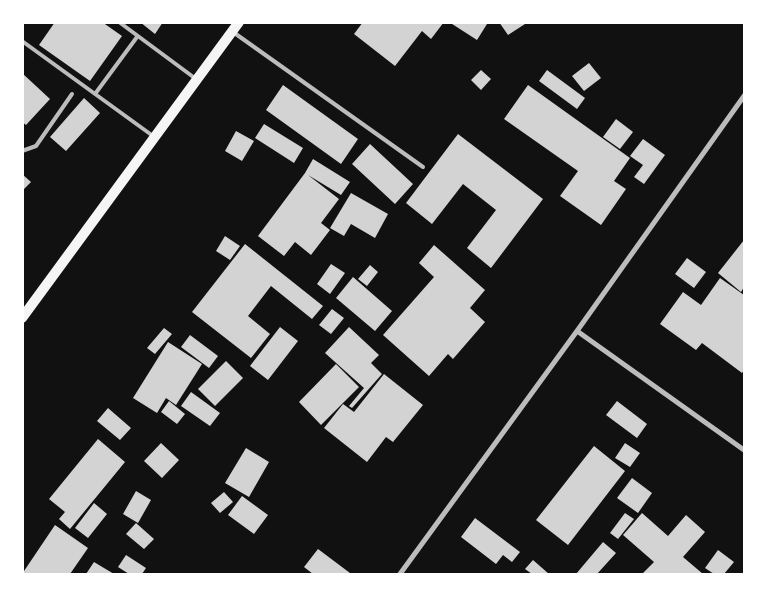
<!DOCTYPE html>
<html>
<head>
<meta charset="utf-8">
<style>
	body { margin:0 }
	#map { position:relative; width:767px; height:597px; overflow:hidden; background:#111; font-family:"Roboto Condensed",sans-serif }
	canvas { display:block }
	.frame { position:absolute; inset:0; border:24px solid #fff; pointer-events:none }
</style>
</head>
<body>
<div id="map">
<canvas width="767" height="597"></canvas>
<div class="frame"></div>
</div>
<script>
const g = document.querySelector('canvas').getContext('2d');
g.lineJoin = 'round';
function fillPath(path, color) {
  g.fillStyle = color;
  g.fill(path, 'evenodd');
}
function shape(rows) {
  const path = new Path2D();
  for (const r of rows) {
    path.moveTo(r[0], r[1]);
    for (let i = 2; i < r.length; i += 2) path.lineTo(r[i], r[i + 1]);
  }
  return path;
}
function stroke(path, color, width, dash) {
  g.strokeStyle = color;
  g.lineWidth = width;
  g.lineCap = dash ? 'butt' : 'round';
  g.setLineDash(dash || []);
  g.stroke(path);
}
fillPath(shape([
	[55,22,102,22,122,36,90,81,39,45],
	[140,22,163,22,155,34],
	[363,22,444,22,431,39,422,31,395,66,354,34],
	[449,22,485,22,487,24,477,40],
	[499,22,524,22,525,24,508,35],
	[589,63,601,78,584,91,572,76],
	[481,70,491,79,481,90,471,80],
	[547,70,585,98,577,109,539,81],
	[22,73,50,99,26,125,22,122],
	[283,85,358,139,341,164,266,110],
	[528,85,630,158,614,181,626,189,601,225,560,196,578,171,504,119],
	[84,98,100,113,66,151,50,137],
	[616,119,633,132,620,149,603,137],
	[264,124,303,148,294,163,255,138],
	[236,131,254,141,242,161,225,151],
	[458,134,543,199,491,268,467,248,496,210,463,184,432,224,406,203],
	[643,139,665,155,644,184,634,177,643,165,630,156],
	[370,144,413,184,395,204,352,164],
	[313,159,350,182,341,195,308,175,339,199,321,223,330,230,311,255,295,242,284,256,258,236,305,173],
	[22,174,31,182,24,189,22,188],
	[351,193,388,214,375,238,351,224,344,236,330,228],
	[225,236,240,246,230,260,216,251],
	[744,240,744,287,741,292,718,273],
	[245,244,323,306,312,319,271,286,248,316,270,334,251,358,192,312],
	[434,245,485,290,470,308,485,322,453,359,448,354,429,376,383,335,434,277,419,263],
	[687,258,706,272,694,288,675,274],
	[331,264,345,273,330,294,317,284],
	[370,265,378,272,367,286,358,279],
	[353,277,392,311,375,331,336,298],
	[720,278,744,295,744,370,742,373,702,343,696,350,660,324,683,292,701,305],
	[332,309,344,318,331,334,319,325],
	[280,327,298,341,268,380,250,366],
	[349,327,379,355,371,363,382,374,352,408,349,406,364,388,325,353],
	[164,328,172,334,155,354,147,348],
	[190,335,218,356,209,368,181,347],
	[168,342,202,364,176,405,166,398,157,413,133,398],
	[226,361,243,378,215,406,198,389],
	[336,364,359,387,321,425,299,402],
	[384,374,423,405,393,442,386,437,367,462,324,428,343,404,354,412],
	[191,392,220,413,210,426,181,406],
	[169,401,185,414,177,424,161,412],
	[617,401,647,424,637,438,606,415],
	[108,408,131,428,120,440,97,421],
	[98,439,125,462,70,529,59,519,65,512,49,499],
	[161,443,179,460,162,478,144,461],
	[625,443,640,453,630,467,615,458],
	[594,446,625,471,568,545,536,520],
	[246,448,269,462,249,497,225,483],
	[632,478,652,493,638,513,617,498],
	[136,491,151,500,138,523,123,514],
	[224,492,233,502,220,513,211,503],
	[242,496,268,515,254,534,228,515],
	[94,503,107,514,88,538,75,528],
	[625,513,634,519,618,539,610,533],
	[642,513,668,536,686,515,705,532,683,557,703,574,643,573,654,562,623,535],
	[475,518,520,552,512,562,503,555,496,564,461,537],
	[136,523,154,539,144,549,126,534],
	[55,525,88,548,70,574,22,574],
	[603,542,616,553,597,574,576,574],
	[318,549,350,573,348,574,313,574,304,567],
	[718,550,734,562,724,574,714,574,705,568],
	[126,555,146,568,142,574,129,574,118,567],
	[533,560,549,574,532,574,525,569],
	[94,562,114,574,86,574]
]), '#d3d3d3');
stroke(shape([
	[119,22,196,79],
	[233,32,423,167],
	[22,41,153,136],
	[95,94,137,37],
	[22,151,36,146,72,94]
]), '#bcbcbc', 4);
stroke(shape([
	[577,331,744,450],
	[400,574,577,331,744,96]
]), '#bcbcbc', 5);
stroke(shape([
	[22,318,239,22]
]), '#f5f5f5', 10);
</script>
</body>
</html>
